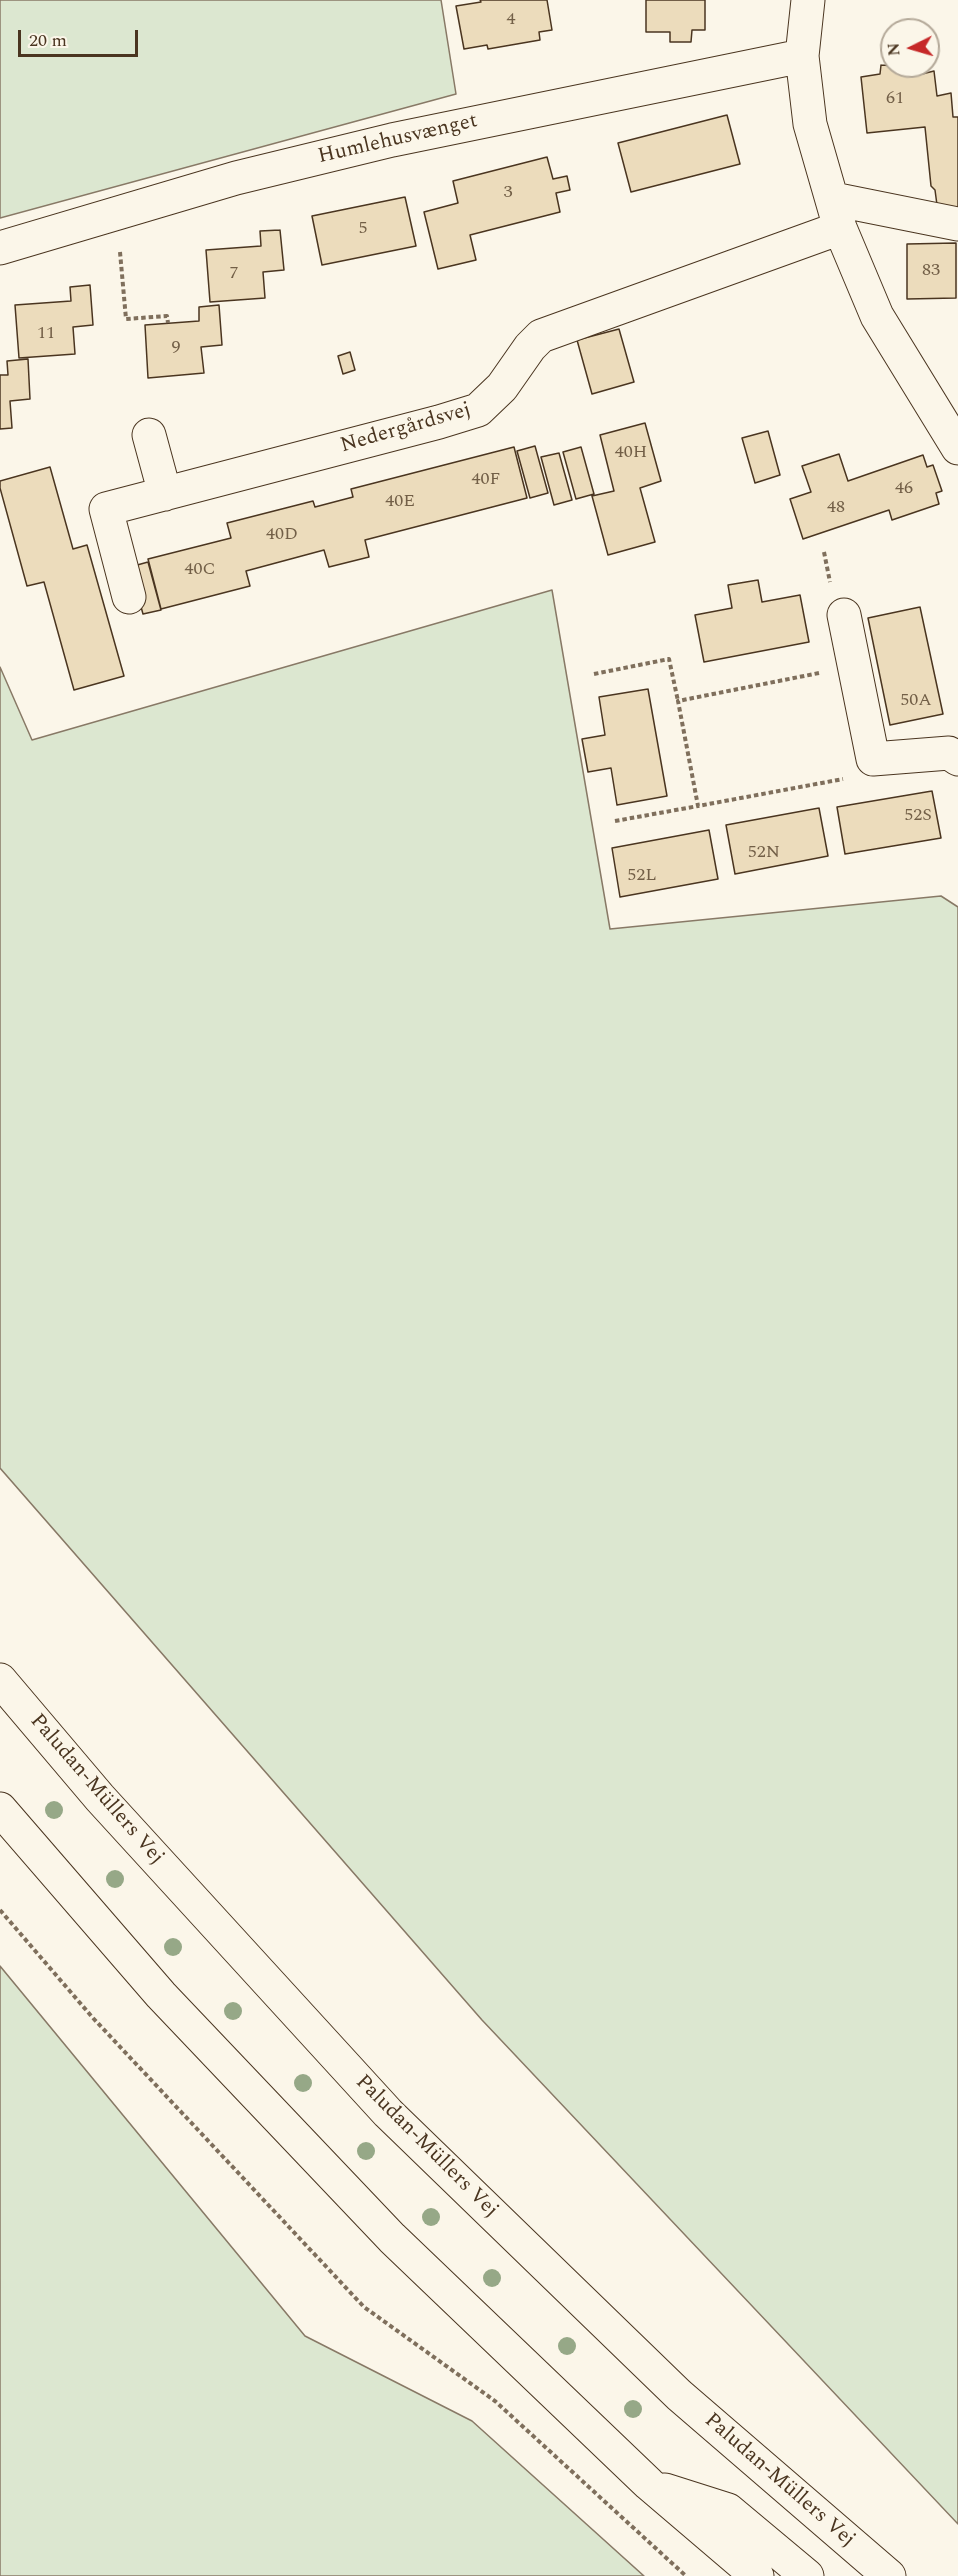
<!DOCTYPE html>
<html>
<head>
<meta charset="utf-8">
<style>
	body { margin:0 }
	#map { position:relative; width:958px; height:2576px; overflow:hidden; background:#fbf6e9; font-family:Spectral,serif }
	canvas { display:block }
	.north { position:absolute; left:880px; top:18px; width:60px; height:60px; box-sizing:border-box; background:#fbf6e9; border:2px solid #b4a999; border-radius:50%; rotate:265deg; font-size:16px; font-weight:700; line-height:24px; text-align:center; color:#4a3520 }
	.north::after { content:''; display:block; margin:auto; width:21px; height:27px; background:#c62828; clip-path:polygon(50% 0,100% 100%,50% 72%,0 100%) }
	.scale { position:absolute; left:18px; top:30px; width:120px; height:27px; box-sizing:border-box; border:3px solid #4a3520; border-top:0; padding-left:8px; font-size:18px; line-height:21px; white-space:nowrap; color:#4a3520; -webkit-text-stroke:4px #fbf6e9; paint-order:stroke }
</style>
</head>
<body>
<div id="map">
<canvas width="958" height="2576"></canvas>
<div class="north">N</div>
<div class="scale">20 m</div>
</div>
<script>
const g = document.querySelector('canvas').getContext('2d');
g.lineJoin = 'round';
function fillPath(path, color) {
  g.fillStyle = color;
  g.fill(path, 'evenodd');
}
function shape(rows) {
  const path = new Path2D();
  for (const r of rows) {
    path.moveTo(r[0], r[1]);
    for (let i = 2; i < r.length; i += 2) path.lineTo(r[i], r[i + 1]);
  }
  return path;
}
function stroke(path, color, width, dash) {
  g.strokeStyle = color;
  g.lineWidth = width;
  g.lineCap = dash ? 'butt' : 'round';
  g.setLineDash(dash || []);
  g.stroke(path);
}
function label(font, color, halo, rows, align = 'center') {
  g.font = font + ' Spectral,serif';
  g.lineWidth = 4.5;
  g.setLineDash([]);
  g.textBaseline = 'middle';
  g.strokeStyle = halo;
  g.fillStyle = color;
  for (const [text, x, y, turn = 0] of rows) {
    g.save();
    g.translate(x, y);
    g.rotate((+turn || 0) * Math.PI / 180);
    g.textAlign = isNaN(turn) ? turn : align;
    if (halo) g.strokeText(text, 0, 0);
    g.fillText(text, 0, 0);
    g.restore();
  }
}
const green = shape([
	[0,0,441,0,456,94,0,218,0,0],
	[552,590,610,929,941,896,958,907,958,2524,482,2020,0,1468,0,667,32,740,552,590],
	[0,1966,305,2336,472,2421,644,2576,0,2576,0,1966]
]);
fillPath(green, '#dce7d0');
stroke(green, '#887966', 1.5);
const building = shape([
	[480,0,547,0,552,30,539,32,540,40,488,49,487,45,464,49,456,6,481,2,480,0],
	[646,0,705,0,705,30,692,30,691,42,670,42,670,32,646,32,646,0],
	[881,65,897,66,898,72,917,69,918,75,934,71,937,96,951,93,953,117,958,117,958,209,937,205,935,190,931,186,925,127,867,133,861,77,880,74,881,65],
	[727,115,740,164,631,192,618,143,727,115],
	[547,157,553,179,567,176,570,190,556,193,560,212,470,235,476,260,438,269,424,212,458,203,453,181,547,157],
	[405,197,416,246,322,265,312,216,405,197],
	[280,230,284,270,263,272,265,298,210,302,206,250,261,246,260,231,280,230],
	[956,243,956,298,907,299,907,244,956,243],
	[90,285,93,325,73,327,75,354,19,358,15,305,71,301,70,287,90,285],
	[219,305,222,345,201,347,204,373,148,378,145,325,199,321,199,307,219,305],
	[619,329,634,382,592,394,577,340,619,329],
	[350,352,355,370,343,374,338,356,350,352],
	[28,359,30,399,10,401,12,428,0,429,0,375,8,375,7,361,28,359],
	[645,423,661,481,640,488,655,542,608,555,592,496,614,491,600,435,645,423],
	[768,431,780,475,755,483,742,438,768,431],
	[535,446,548,493,530,498,517,451,535,446],
	[514,447,527,498,365,540,369,557,329,567,324,550,246,571,250,586,161,609,148,559,231,538,227,523,313,501,315,507,353,497,351,489,514,447],
	[581,447,594,494,576,499,563,452,581,447],
	[559,453,572,500,554,505,541,457,559,453],
	[839,454,848,481,923,455,927,467,933,465,942,491,936,493,939,504,892,520,889,510,803,539,790,499,811,492,802,466,839,454],
	[50,467,73,549,87,545,124,676,74,690,44,582,27,586,0,488,0,481,50,467],
	[148,562,161,610,143,614,130,567,148,562],
	[758,580,762,602,800,595,809,642,704,662,695,615,732,608,728,585,758,580],
	[920,607,943,714,890,725,868,618,920,607],
	[648,689,667,796,617,805,611,768,588,772,582,739,605,735,599,697,648,689],
	[932,791,941,838,845,854,837,807,932,791],
	[819,808,828,856,735,874,726,825,819,808],
	[709,830,718,879,620,897,612,848,709,830]
]);
fillPath(building, '#ecdcbc');
stroke(building, '#4a3520', 1.5);
const minor = shape([
	[808,0,802,56,810,124,840,228,877,316,958,448],
	[833,199,958,224],
	[0,248,236,178,392,140,802,56],
	[149,435,165,494],
	[129,597,106,509,439,422,478,410,502,387,530,347,541,336,840,228],
	[844,615,873,759,949,753,958,759],
	[0,1680,100,1798,388,2113,679,2395,889,2576],
	[0,1809,161,1995,392,2238,649,2484,757,2576],
	[665,2490,728,2510,807,2576]
]);
stroke(minor, '#4a3520', 35);
stroke(shape([
	[120,252,126,319,167,316,168,323],
	[824,552,830,582],
	[819,673,678,701,698,806,843,779],
	[594,674,669,659,678,701],
	[615,821,698,806],
	[0,1910,93,2018,364,2307,495,2401,686,2576]
]), '#7f6f5c', 4, [4.5, 3]);
stroke(minor, '#fbf6e9', 33);
g.fillStyle = '#96a887';
for (const [x, y] of [
	[54,1810],
	[115,1879],
	[173,1947],
	[233,2011],
	[303,2083],
	[366,2151],
	[431,2217],
	[492,2278],
	[567,2346],
	[633,2409]
]) {
  g.beginPath();
  g.arc(x, y, 9, 0, 2 * Math.PI);
  g.fill();
}
label('18px', '#725f47', null, [
	["4",511,20],
	["61",895,99],
	["3",508,193],
	["5",363,229],
	["83",931,271],
	["7",234,274],
	["11",46,334],
	["9",176,348],
	["40H",631,453],
	["40F",486,480],
	["46",904,489],
	["40E",400,502],
	["48",836,508],
	["40D",282,535],
	["40C",200,570],
	["50A",916,701],
	["52S",918,816],
	["52N",764,853],
	["52L",642,876]
]);
label('21px', '#4a3520', '#fbf6e9', [
	["Humlehusvænget",398,140,-13],
	["Nedergårdsvej",406,429,-16],
	["Paludan-Müllers Vej",96,1790,49],
	["Paludan-Müllers Vej",426,2147,45],
	["Paludan-Müllers Vej",779,2481,41]
]);
</script>
</body>
</html>
